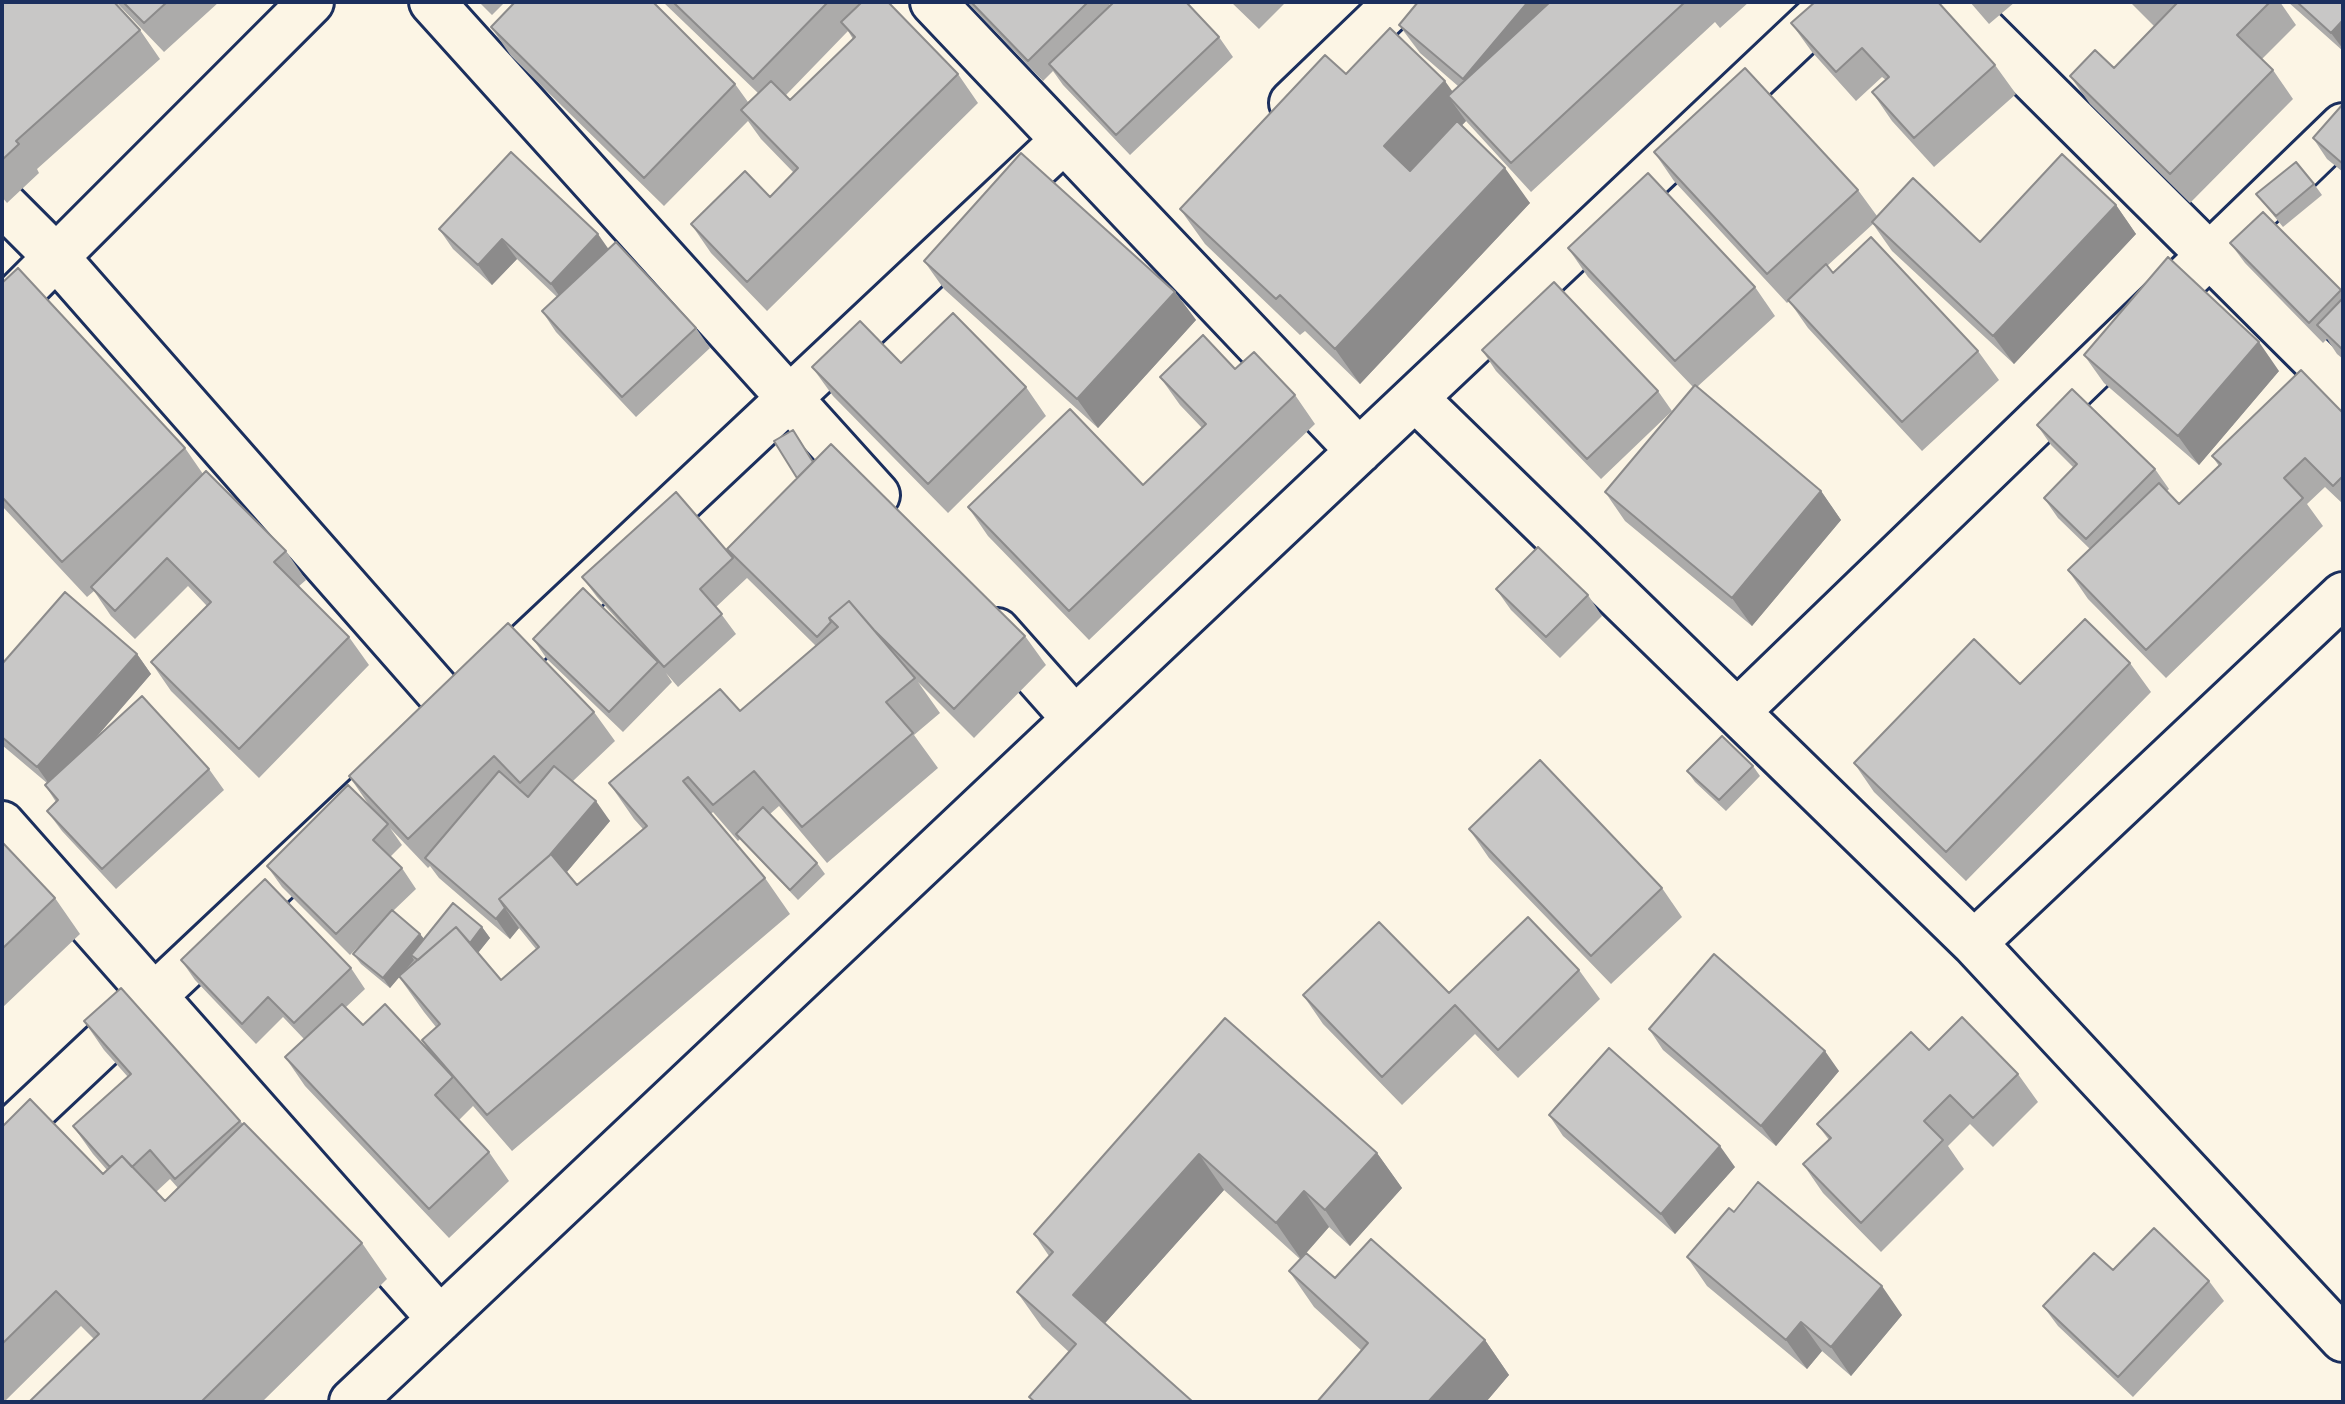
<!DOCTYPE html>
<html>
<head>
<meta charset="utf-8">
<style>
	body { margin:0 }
	#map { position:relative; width:2345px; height:1404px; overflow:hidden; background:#fcf5e5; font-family:"Patrick Hand",sans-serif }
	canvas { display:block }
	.frame { position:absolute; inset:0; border:4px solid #1b2f5e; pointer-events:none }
</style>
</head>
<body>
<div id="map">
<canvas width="2345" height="1404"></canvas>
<div class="frame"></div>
</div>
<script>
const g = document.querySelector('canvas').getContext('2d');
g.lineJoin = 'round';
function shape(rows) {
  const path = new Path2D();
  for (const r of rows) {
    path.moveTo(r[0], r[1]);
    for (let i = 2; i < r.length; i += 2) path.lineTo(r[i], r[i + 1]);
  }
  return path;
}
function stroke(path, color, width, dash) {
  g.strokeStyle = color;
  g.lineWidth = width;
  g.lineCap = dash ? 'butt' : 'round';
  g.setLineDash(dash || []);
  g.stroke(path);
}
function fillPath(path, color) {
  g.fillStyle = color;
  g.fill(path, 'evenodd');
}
const minor = shape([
	[432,2,877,495],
	[933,2,1359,451],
	[1955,2,2343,388],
	[1292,103,1397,2],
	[2,203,56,257,456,712],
	[2,311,311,2],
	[1415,398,1974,943,2343,1339],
	[997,631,1075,719],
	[484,685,1063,141],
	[1737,712,2343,126],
	[2,824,440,1319],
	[1974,943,2343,595],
	[2,1139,408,757],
	[352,1402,1834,2]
]);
stroke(minor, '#1b2f5e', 50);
stroke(minor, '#fcf5e5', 44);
fillPath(shape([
	[2,2,140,30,160,59,37,169,39,173,7,203,2,197],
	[116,2,219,2,164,52],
	[479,2,505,2,492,15],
	[663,2,888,2,958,74,978,103,767,311,711,253,691,224,770,197,794,173,761,139,748,121,664,206,511,56,491,27,735,84,748,102,758,93],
	[848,31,853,39,790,100,786,95],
	[967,2,1108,2,1110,5,1219,37,1233,57,1130,155,1063,85,1053,71,1043,81],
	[1231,2,1286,2,1259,29],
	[1418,2,1749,2,1720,28,1715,22,1531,192,1466,121,1461,126,1530,203,1360,384,1305,331,1300,335,1205,244,1180,209,1346,74,1453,91,1458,86,1420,53,1399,25],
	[1970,2,2015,2,1989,24],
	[2130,2,2280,2,2296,25,2262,59,2273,70,2293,99,2190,203,2090,104,2070,76,2114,68,2154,26],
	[2288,2,2343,2,2343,51],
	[1791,23,1995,65,2016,94,1934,167,1892,121,1872,92,1886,80,1882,77,1856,101,1812,52],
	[2343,104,2343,172,2327,159,2313,138],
	[1654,152,1858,190,1877,216,1980,242,2116,205,2136,234,2014,364,1892,251,1873,224,1827,266,1833,273,1978,351,1999,380,1922,451,1808,328,1789,301,1787,303,1674,181],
	[2314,184,2322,195,2283,227,2256,194],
	[439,229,609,249,696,328,710,348,636,417,556,332,542,311,557,297,517,259,492,285,453,249],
	[2230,243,2341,290,2343,293,2343,359,2337,354,2327,339,2323,343,2245,263],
	[1568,248,1755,287,1775,316,1697,387,1821,491,1841,520,1752,626,1625,521,1605,492,1693,387,1588,277],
	[924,261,1175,292,1196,320,1098,428,944,289],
	[2,283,185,448,203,474,286,551,306,580,298,587,349,637,369,665,259,778,171,691,151,662,207,606,188,586,135,639,111,616,94,591,87,597,2,506],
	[1482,350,1658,391,1672,411,1601,479,1496,371],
	[2084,355,2279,371,2199,465,2104,383],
	[901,363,1026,387,1046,416,948,513,833,396,812,367],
	[1235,369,1295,395,1315,424,1089,640,988,536,968,507,1143,485,1202,428,1180,405,1160,377],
	[2343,413,2343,504,2325,487,2307,504,2323,526,2166,678,2088,599,2068,570,2090,549,2058,518,2044,498,2074,468,2051,445,2037,425,2155,469,2169,489,2167,491,2179,504,2219,466,2212,456],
	[800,440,813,462,1025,636,1046,665,974,738,918,682,940,713,914,735,938,768,827,863,779,806,770,814,817,863,825,874,798,900,740,839,738,841,713,812,711,814,765,878,790,914,512,1151,473,1106,459,1120,489,1152,509,1181,449,1238,305,1086,285,1057,304,1039,283,1017,256,1044,195,980,181,960,351,968,365,989,345,1008,363,1025,431,1054,422,1040,436,1027,424,1012,399,977,390,988,361,964,353,954,372,933,350,955,282,887,267,866,369,805,349,776,594,712,615,741,573,781,610,821,567,872,577,885,643,829,634,819,609,783,740,711,816,646,747,578,716,607,736,634,678,687,666,673,672,682,623,732,547,659,533,639,635,639,597,597,582,577,728,550,797,478],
	[390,828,428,868,430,866,439,878,510,939,519,928,536,949,501,980,478,953,490,938,482,927,424,939,420,934,393,911,416,889,402,868,390,857,402,845],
	[1496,589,1588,595,1602,616,1560,658,1511,610],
	[137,654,151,674,94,740,209,769,224,790,116,889,62,831,47,811,56,802,45,785,47,783,2,745,2,664],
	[2130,663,2151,692,1966,881,1874,792,1854,763,2020,684],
	[1753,766,1760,776,1726,811,1695,782,1687,771],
	[1469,829,1662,888,1682,917,1611,984,1489,858],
	[2,842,55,898,80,934,2,1008],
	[1579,970,1600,999,1518,1078,1475,1034,1402,1105,1323,1024,1303,995,1449,993],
	[1225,1018,1377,1153,1402,1188,1350,1246,1329,1227,1306,1253,1335,1278,1485,1340,1509,1375,1486,1402,1317,1402,1362,1351,1314,1307,1289,1271,1300,1259,1224,1190,1105,1323,1193,1402,1033,1402,1029,1397,1069,1352,1042,1327,1017,1292,1049,1256,1034,1234],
	[84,1021,240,1121,362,1243,387,1279,262,1402,29,1402,94,1339,81,1326,4,1402,2,1402,2,1127,103,1174,107,1170,93,1154,73,1126,128,1077,104,1050],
	[170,1179,178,1188,165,1201,156,1192],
	[1649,1029,1839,1071,1776,1146,1663,1050],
	[1929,1050,2018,1074,2038,1102,1993,1147,1970,1124,1948,1146,1964,1169,1881,1252,1823,1193,1803,1164,1829,1140,1817,1124],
	[1549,1115,1735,1167,1675,1234,1563,1136],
	[1734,1212,1902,1315,1851,1376,1822,1351,1807,1369,1707,1286,1687,1257],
	[2113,1270,2209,1281,2224,1301,2133,1397,2058,1326,2043,1306]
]), '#acabaa');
fillPath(shape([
	[1528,2,1573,2,1483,108,1463,79],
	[2343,20,2343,49,2331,33],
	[1445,81,1470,116,1448,96,1466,121,1409,181,1384,146],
	[1505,168,1530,203,1360,384,1335,349],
	[2116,205,2136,234,2014,364,1993,336],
	[598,234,612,254,565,304,551,284],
	[502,239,517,259,492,285,478,265],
	[1175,292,1196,320,1098,428,1077,399],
	[2259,342,2279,371,2199,465,2178,436],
	[1821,491,1841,520,1752,626,1732,598],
	[137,654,151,674,52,788,37,767],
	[596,801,610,821,521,926,506,907],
	[505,908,519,928,510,939,496,919],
	[482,927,490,938,448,990,441,979],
	[420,934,428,944,411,955,414,960,390,988,383,978],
	[1825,1051,1839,1071,1776,1146,1761,1126],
	[1720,1146,1735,1167,1675,1234,1661,1214],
	[1377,1153,1402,1188,1350,1246,1325,1210],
	[1199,1154,1224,1190,1098,1331,1073,1295],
	[1304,1191,1329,1227,1301,1259,1276,1223],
	[1882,1286,1902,1315,1851,1376,1831,1347],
	[1801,1322,1822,1351,1807,1369,1786,1340],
	[1485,1340,1509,1375,1486,1402,1428,1402]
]), '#8c8b8b');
const building = shape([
	[2,2,114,2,140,30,16,141,19,144,2,160,2,2],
	[123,2,167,2,144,23,123,2],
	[515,2,653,2,735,84,644,178,491,27,515,2],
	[673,2,828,2,753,79,673,2],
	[862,2,888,2,958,74,747,282,691,224,745,171,770,197,798,168,741,110,771,81,790,100,855,37,841,22,862,2],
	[971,2,1088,2,1028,61,971,2],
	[1114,2,1186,2,1219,37,1116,135,1049,64,1114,2],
	[1418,2,1528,2,1463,79,1399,25,1418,2],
	[1550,2,1685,2,1511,163,1448,96,1550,2],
	[1815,2,1938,2,1995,65,1914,138,1872,92,1889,77,1862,48,1836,72,1791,23,1815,2],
	[2178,2,2270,2,2237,35,2273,70,2170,174,2070,76,2095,50,2114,68,2178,2],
	[2297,2,2343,2,2343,20,2331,33,2297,2],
	[1390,28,1445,81,1384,146,1410,171,1457,121,1505,168,1335,349,1280,295,1276,299,1180,209,1325,55,1346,74,1390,28],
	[1745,68,1858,190,1767,274,1654,152,1745,68],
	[2343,104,2343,164,2313,138,2343,104],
	[511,152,598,234,551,284,502,239,478,265,439,229,511,152],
	[1021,153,1175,292,1077,399,924,261,1021,153],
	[2062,154,2116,205,1993,336,1872,222,1913,178,1980,242,2062,154],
	[2296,162,2314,184,2276,216,2256,194,2296,162],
	[1648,173,1755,287,1675,361,1568,248,1648,173],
	[2263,212,2341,290,2309,323,2230,243,2263,212],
	[1871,237,1978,351,1902,422,1788,300,1826,264,1833,273,1871,237],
	[616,242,696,328,622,397,542,311,616,242],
	[2168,257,2259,342,2178,436,2084,355,2168,257],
	[18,268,185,448,62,562,2,497,2,283,18,268],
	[1554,282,1658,391,1587,459,1482,350,1554,282],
	[2343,298,2343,350,2317,325,2343,298],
	[953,313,1026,387,928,484,812,367,860,321,901,363,953,313],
	[1203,335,1235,369,1254,352,1295,395,1069,611,968,507,1070,409,1143,485,1206,424,1160,377,1203,335],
	[2301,370,2343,413,2343,476,2333,486,2305,458,2284,478,2303,498,2146,650,2068,570,2159,483,2179,504,2221,464,2212,456,2301,370],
	[1695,385,1821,491,1732,598,1605,492,1695,385],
	[2072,389,2155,469,2086,539,2044,498,2077,464,2037,425,2072,389],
	[793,430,813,462,797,478,774,441,793,430],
	[831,444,1025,636,954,709,874,630,849,601,829,618,831,622,817,637,727,549,831,444],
	[206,471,286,551,274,562,349,637,239,749,151,662,211,602,167,558,115,611,91,587,206,471],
	[676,492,733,558,700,589,722,614,664,667,582,577,676,492],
	[1538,547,1588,595,1546,637,1496,589,1538,547],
	[583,588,658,662,609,712,533,639,583,588],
	[65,592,137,654,37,767,2,737,2,664,65,592],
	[849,601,915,678,886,702,913,733,802,827,754,771,713,805,688,777,683,781,765,878,487,1115,422,1040,440,1024,399,976,456,927,501,980,539,947,499,899,551,854,577,885,647,826,609,783,720,689,740,711,838,627,829,618,849,601],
	[2085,619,2130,663,1946,852,1854,763,1974,639,2020,684,2085,619],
	[508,623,594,712,520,783,494,756,408,839,349,776,508,623],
	[142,696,209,769,102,869,47,811,58,800,45,785,142,696],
	[1722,736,1753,766,1719,800,1687,771,1722,736],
	[1540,760,1662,888,1591,956,1469,829,1540,760],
	[554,766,596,801,549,856,499,899,505,908,496,919,425,858,499,771,528,797,554,766],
	[348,785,388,824,373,840,402,868,336,934,267,866,348,785],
	[763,807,817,863,790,890,736,834,763,807],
	[2,842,55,898,2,949,2,842],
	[265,879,351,968,294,1023,268,997,242,1024,181,960,265,879],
	[453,903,482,927,470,943,456,927,418,960,411,955,453,903],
	[392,910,420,934,383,978,353,954,392,910],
	[1528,917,1579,970,1498,1050,1455,1005,1382,1077,1303,995,1379,922,1449,993,1528,917],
	[1714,954,1825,1051,1761,1126,1649,1029,1714,954],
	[121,988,240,1121,175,1179,150,1150,132,1167,122,1156,110,1167,73,1126,131,1074,84,1021,121,988],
	[342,1004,363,1025,385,1004,453,1077,435,1095,489,1152,429,1209,285,1057,342,1004],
	[1962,1017,2018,1074,1973,1118,1950,1095,1924,1121,1943,1140,1861,1223,1803,1164,1831,1138,1817,1124,1911,1032,1929,1050,1962,1017],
	[1225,1018,1377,1153,1325,1210,1304,1191,1276,1223,1199,1154,1073,1295,1193,1402,1035,1402,1029,1397,1076,1344,1017,1292,1053,1252,1034,1234,1225,1018],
	[1609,1048,1720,1146,1661,1214,1549,1115,1609,1048],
	[30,1099,103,1174,122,1156,165,1201,244,1123,362,1243,201,1402,29,1402,99,1334,56,1291,2,1344,2,1127,30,1099],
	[1758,1182,1882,1286,1831,1347,1801,1322,1786,1340,1687,1257,1729,1208,1734,1212,1758,1182],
	[2154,1228,2209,1281,2118,1377,2043,1306,2094,1253,2113,1270,2154,1228],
	[1371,1239,1485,1340,1428,1402,1317,1402,1368,1343,1289,1271,1306,1253,1335,1278,1371,1239]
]);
fillPath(building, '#c8c7c6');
stroke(building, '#8c8b8b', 2);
</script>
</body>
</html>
